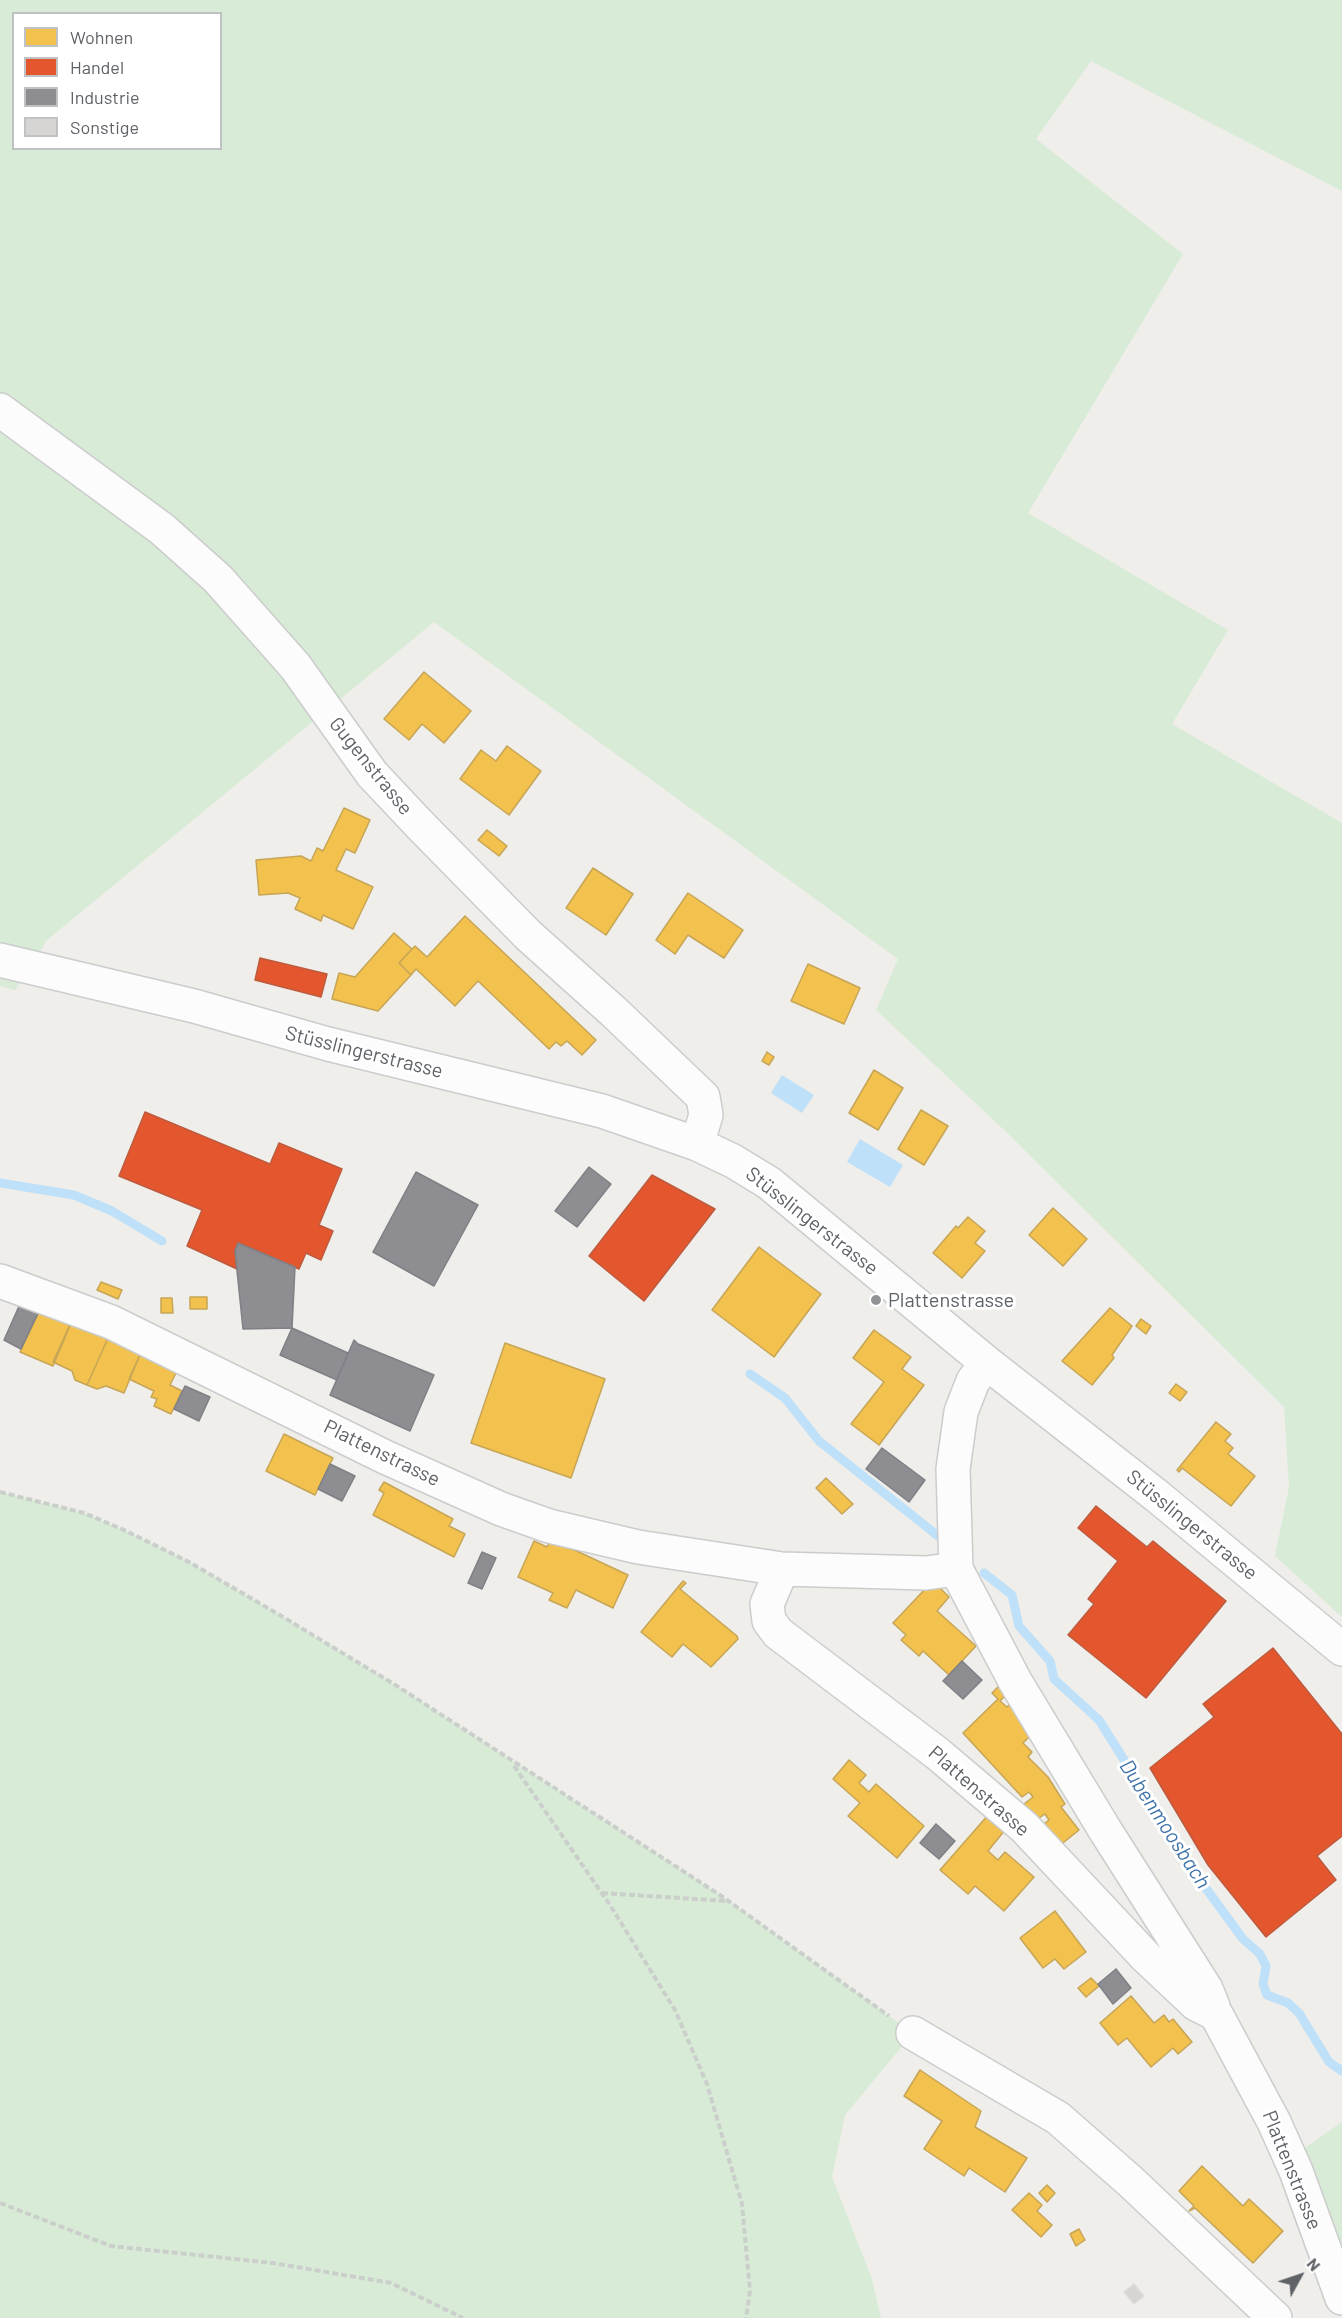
<!DOCTYPE html>
<html>
<head>
<meta charset="utf-8">
<style>
	body { margin:0 }
	#map { position:relative; width:1342px; height:2318px; overflow:hidden; background:#efeeea; font-family:Barlow,sans-serif }
	canvas { display:block }
	.legend { position:absolute; left:12px; top:12px; width:210px; height:138px; box-sizing:border-box; background:#fff; border:2px solid #bfc1c3; margin:0; padding:8px 10px; list-style:none; font-size:18px; color:#5f6368 }
	.legend li { display:flex; align-items:center; gap:12px; height:30px }
	.legend b { width:30px; border:2px solid #bfc1c3 }
	.north { position:absolute; left:1270px; top:2246px; width:60px; height:60px; -webkit-text-stroke:4px #fff; paint-order:stroke; rotate:50deg; font-size:16px; font-weight:700; line-height:24px; text-align:center; color:#5f6368 }
	.north::after { content:''; display:block; margin:auto; width:21px; height:27px; background:#5f6368; clip-path:polygon(50% 0,100% 100%,50% 72%,0 100%) }
</style>
</head>
<body>
<div id="map">
<canvas width="1342" height="2318"></canvas>
<ul class="legend">
<li><b style="height:16px;background:#f2c14e"></b>Wohnen</li>
<li><b style="height:16px;background:#e4572e"></b>Handel</li>
<li><b style="height:16px;background:#8d8d92"></b>Industrie</li>
<li><b style="height:16px;background:#d6d5d3"></b>Sonstige</li>
</ul>
<div class="north">N</div>
</div>
<script>
const g = document.querySelector('canvas').getContext('2d');
g.lineJoin = 'round';
function fillPath(path, color) {
  g.fillStyle = color;
  g.fill(path, 'evenodd');
}
function shape(rows) {
  const path = new Path2D();
  for (const r of rows) {
    path.moveTo(r[0], r[1]);
    for (let i = 2; i < r.length; i += 2) path.lineTo(r[i], r[i + 1]);
  }
  return path;
}
function stroke(path, color, width, dash) {
  g.strokeStyle = color;
  g.lineWidth = width;
  g.lineCap = dash ? 'butt' : 'round';
  g.setLineDash(dash || []);
  g.stroke(path);
}
function label(font, color, halo, rows, align = 'center') {
  g.font = font + ' Barlow,sans-serif';
  g.lineWidth = 6;
  g.setLineDash([]);
  g.textBaseline = 'middle';
  g.strokeStyle = halo;
  g.fillStyle = color;
  for (const [text, x, y, turn = 0] of rows) {
    g.save();
    g.translate(x, y);
    g.rotate((+turn || 0) * Math.PI / 180);
    g.textAlign = isNaN(turn) ? turn : align;
    if (halo) g.strokeText(text, 0, 0);
    g.fillText(text, 0, 0);
    g.restore();
  }
}
fillPath(shape([
	[0,0,1342,0,1342,191,1091,61,1036,139,1183,254,1028,513,1228,630,1172,724,1342,823,1342,1617,1275,1556,1289,1487,1284,1407,1001,1127,876,1010,898,959,434,622,47,940,15,990,0,986],
	[14,14,220,14,220,148,14,148],
	[0,1492,84,1513,124,1530,189,1562,278,1614,397,1686,720,1895,913,2033,845,2115,832,2177,872,2279,881,2318,0,2318],
	[1342,2122,1342,2277,1292,2157]
]), '#d8ebd6');
fillPath(shape([
	[782,1075,814,1095,802,1113,771,1093],
	[860,1139,903,1165,890,1187,847,1162]
]), '#bfe0f9');
const homes = shape([
	[424,672,471,711,444,743,422,724,409,740,384,719,424,672],
	[507,746,541,771,509,815,460,779,481,750,496,761,507,746],
	[344,808,370,820,355,853,346,849,336,870,373,887,353,929,323,915,321,921,295,909,300,898,288,893,259,895,256,860,301,856,311,861,317,848,323,851,344,808],
	[487,830,507,846,499,856,478,840,487,830],
	[593,868,633,894,606,935,566,908,593,868],
	[688,893,743,930,724,958,688,935,675,954,656,940,688,893],
	[465,916,596,1040,582,1055,567,1041,561,1046,556,1042,549,1049,478,981,455,1006,416,969,411,975,399,963,415,946,427,957,465,916],
	[394,933,412,949,399,963,411,975,378,1011,332,999,339,973,355,977,394,933],
	[808,964,860,988,844,1024,791,1001,808,964],
	[767,1052,774,1057,769,1065,762,1061,767,1052],
	[874,1070,903,1088,878,1130,849,1113,874,1070],
	[921,1110,948,1126,924,1165,898,1149,921,1110],
	[1053,1208,1087,1239,1063,1266,1029,1235,1053,1208],
	[968,1217,985,1231,975,1243,985,1251,962,1278,933,1253,956,1226,958,1228,968,1217],
	[759,1247,821,1294,774,1357,712,1310,759,1247],
	[101,1282,122,1290,118,1299,97,1290,101,1282],
	[190,1297,207,1297,207,1309,190,1309,190,1297],
	[161,1298,172,1298,173,1313,161,1313,161,1298],
	[43,1303,74,1316,53,1366,20,1352,43,1303],
	[1110,1308,1132,1326,1112,1355,1114,1358,1092,1385,1062,1361,1110,1308],
	[74,1316,109,1336,87,1385,75,1380,72,1371,53,1362,74,1316],
	[1141,1319,1151,1326,1146,1334,1136,1326,1141,1319],
	[874,1330,911,1357,902,1369,924,1385,879,1445,851,1424,884,1382,853,1358,874,1330],
	[109,1336,142,1350,124,1393,106,1386,97,1389,87,1385,109,1336],
	[505,1343,605,1379,571,1478,471,1443,505,1343],
	[142,1350,179,1367,170,1385,182,1391,171,1414,154,1406,157,1399,151,1397,154,1391,129,1379,142,1350],
	[1176,1384,1187,1392,1180,1401,1169,1393,1176,1384],
	[1216,1422,1231,1434,1225,1441,1233,1448,1228,1454,1255,1476,1231,1506,1182,1468,1179,1472,1177,1470,1216,1422],
	[284,1434,333,1458,315,1495,266,1471,284,1434],
	[826,1478,853,1504,842,1514,816,1488,826,1478],
	[384,1482,453,1519,449,1526,465,1534,454,1557,373,1515,384,1493,379,1490,384,1482],
	[551,1539,628,1575,613,1608,576,1590,567,1608,549,1600,553,1593,518,1577,534,1541,547,1547,551,1539],
	[683,1581,686,1583,680,1589,737,1636,738,1639,711,1667,683,1644,672,1657,641,1632,683,1581],
	[927,1587,940,1588,949,1597,937,1611,976,1646,949,1675,923,1651,919,1656,901,1640,906,1635,893,1623,927,1587],
	[1001,1684,1009,1692,1000,1701,1007,1707,1010,1704,1023,1717,1020,1721,1032,1734,1023,1743,1032,1752,1028,1757,1048,1777,1065,1804,1061,1807,1079,1830,1058,1847,1041,1826,1049,1820,1045,1814,1036,1820,1024,1804,1033,1797,1029,1792,1022,1797,963,1733,998,1699,992,1693,1001,1684],
	[849,1760,866,1775,859,1783,869,1792,876,1784,924,1826,897,1858,848,1816,860,1803,833,1779,849,1760],
	[989,1814,1005,1830,988,1851,998,1860,1005,1852,1034,1877,1004,1911,975,1886,968,1894,940,1870,989,1814],
	[1055,1911,1086,1952,1064,1969,1055,1959,1043,1968,1020,1938,1055,1911],
	[1091,1978,1099,1986,1086,1997,1078,1988,1091,1978],
	[1131,1996,1154,2023,1164,2015,1169,2022,1173,2019,1192,2042,1178,2054,1173,2048,1151,2067,1127,2038,1118,2045,1100,2023,1131,1996],
	[920,2070,981,2111,975,2127,1027,2158,1005,2192,969,2168,964,2176,924,2149,942,2121,904,2096,920,2070],
	[1202,2166,1243,2206,1249,2199,1283,2231,1253,2263,1195,2208,1189,2211,1194,2206,1179,2191,1202,2166],
	[1047,2185,1055,2193,1047,2202,1039,2193,1047,2185],
	[1029,2193,1042,2205,1037,2211,1052,2225,1041,2237,1012,2210,1029,2193],
	[1079,2229,1085,2240,1076,2246,1070,2234,1079,2229]
]);
fillPath(homes, '#f2c14e');
stroke(homes, '#c6a556', 1.5);
const shops = shape([
	[260,958,327,974,321,997,255,980,260,958],
	[145,1112,270,1164,279,1143,342,1169,319,1225,333,1231,321,1260,306,1253,299,1269,238,1243,235,1251,237,1269,187,1246,202,1210,119,1176,145,1112],
	[652,1175,715,1209,644,1301,589,1256,652,1175],
	[1096,1506,1147,1547,1153,1541,1226,1601,1146,1698,1068,1635,1094,1604,1088,1599,1118,1561,1078,1528,1096,1506],
	[1273,1648,1342,1734,1342,1836,1317,1856,1336,1880,1266,1937,1208,1865,1150,1768,1214,1717,1203,1704,1273,1648]
]);
fillPath(shops, '#e4572e');
stroke(shops, '#bc5b3f', 1.5);
const industry = shape([
	[589,1167,611,1184,577,1227,555,1211,589,1167],
	[416,1172,478,1205,434,1286,373,1252,416,1172],
	[238,1243,295,1267,292,1328,243,1329,235,1251,238,1243],
	[24,1295,43,1303,21,1349,4,1340,24,1295],
	[292,1328,348,1353,337,1380,280,1355,292,1328],
	[354,1340,358,1344,434,1375,410,1431,330,1395,354,1340],
	[185,1386,210,1397,199,1421,174,1409,185,1386],
	[882,1448,925,1480,909,1502,866,1469,882,1448],
	[330,1464,355,1476,342,1501,318,1489,330,1464],
	[482,1552,496,1558,482,1589,468,1583,482,1552],
	[962,1661,982,1680,963,1699,943,1681,962,1661],
	[936,1824,955,1841,939,1859,920,1843,936,1824],
	[1116,1969,1131,1988,1113,2004,1098,1984,1116,1969]
]);
fillPath(industry, '#8d8d92');
stroke(industry, '#7f8085', 1.5);
stroke(shape([
	[0,1183,74,1195,112,1211,162,1241],
	[750,1374,785,1398,819,1441,938,1536],
	[984,1573,1012,1595,1019,1626,1050,1661,1054,1679,1099,1720,1197,1876,1243,1939,1260,1954,1266,1966,1263,1984,1267,1995,1288,2003,1299,2013,1329,2062,1342,2071]
]), '#bfe0f9', 9);
const building = shape([
	[1134,2284,1144,2296,1134,2304,1124,2292,1134,2284]
]);
fillPath(building, '#d6d5d3');
stroke(building, '#deddd9', 1.5);
const minor = shape([
	[0,410,162,529,218,579,295,666,372,774,420,825,528,935,614,1012,703,1097,706,1115,697,1144],
	[0,960,194,1006,328,1044,602,1111,697,1144,733,1161,769,1183,987,1363,1157,1496,1342,1649],
	[0,1281,111,1322,385,1457,501,1509,549,1526,638,1547,782,1569,926,1573,956,1569],
	[987,1363,973,1381,961,1412,953,1469,956,1569,1015,1681,1105,1830,1206,1989,1213,2006],
	[782,1569,767,1604,769,1621,778,1633,938,1754,1024,1827,1145,1956,1196,2004,1216,2014,1274,2122,1296,2171,1342,2298],
	[913,2033,1058,2118,1130,2181,1275,2318]
]);
stroke(minor, '#cbcccc', 36);
stroke(shape([
	[0,1492,84,1513,124,1530,189,1562,278,1614,397,1686,720,1895,889,2016],
	[514,1766,610,1905,675,2010,707,2084,742,2204,750,2291,746,2318],
	[602,1893,727,1901],
	[0,2203,111,2246,273,2263,391,2283,463,2318]
]), '#cacfcc', 4, [6, 3]);
stroke(minor, '#fdfcfc', 33);
for (const [x, y, r, color] of [
	[876,1300,6,"#919496"]
]) {
  const dot = new Path2D();
  dot.arc(x, y, r, 0, 2 * Math.PI);
  g.fillStyle = color;
  g.fill(dot);
  stroke(dot, '#fff', 2);
}
label('20px', '#5f6368', '#fff', [
	["Gugenstrasse",371,766,51],
	["Stüsslingerstrasse",364,1052,14],
	["Stüsslingerstrasse",812,1221,38],
	["Plattenstrasse",382,1453,26],
	["Stüsslingerstrasse",1192,1525,39],
	["Plattenstrasse",979,1791,41],
	["Plattenstrasse",1292,2170,68]
]);
label('20px', '#5f6368', '#fff', [
	["Plattenstrasse",888,1300]
], 'left');
label('italic 21px', '#4174aa', '#fff', [
	["Dubenmoosbach",1165,1824,57]
]);
</script>
</body>
</html>
